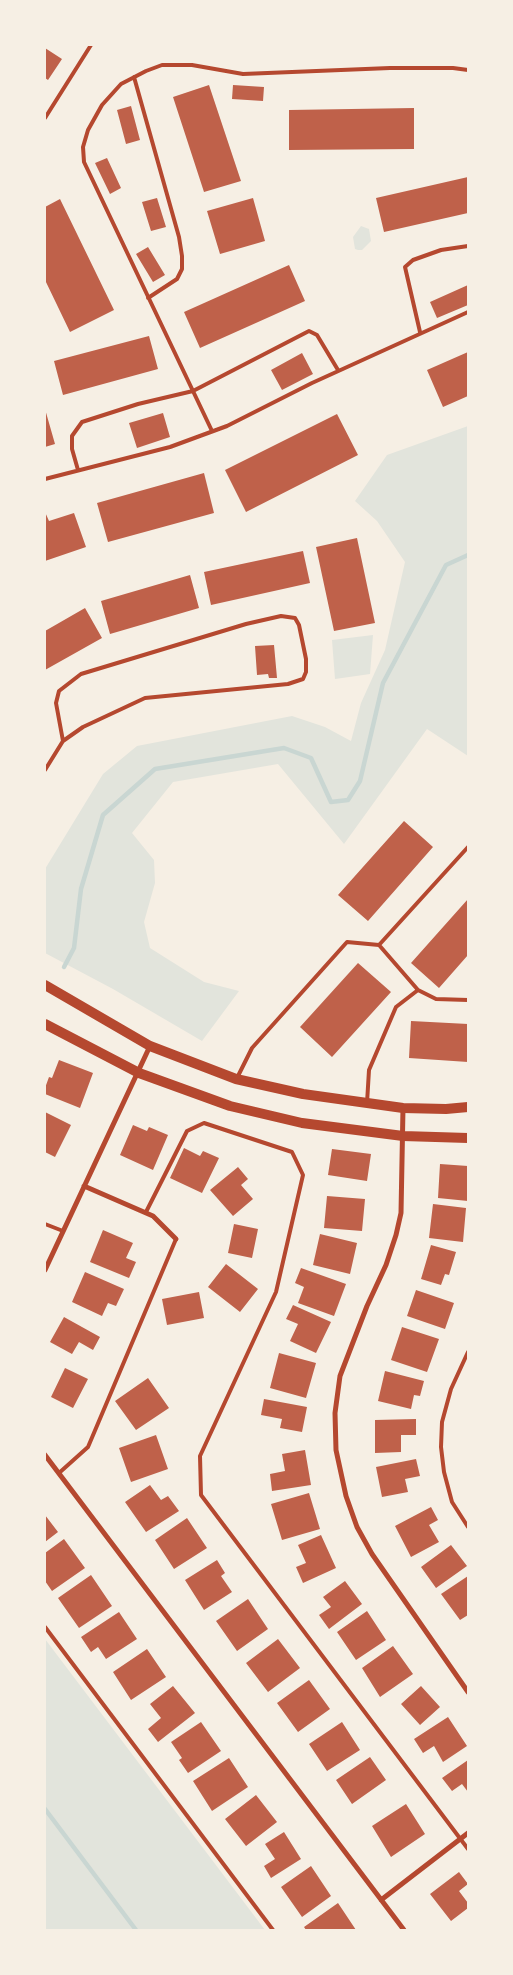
<!DOCTYPE html>
<html>
<head>
<meta charset="utf-8">
<style>
	body { margin:0 }
	#map { position:relative; width:513px; height:1975px; overflow:hidden; background:#f6efe4; font-family:"Golos Text",sans-serif }
	canvas { display:block }
	.frame { position:absolute; inset:0; border:46px solid #f6efe4; pointer-events:none }
</style>
</head>
<body>
<div id="map">
<canvas width="513" height="1975"></canvas>
<div class="frame"></div>
</div>
<script>
const g = document.querySelector('canvas').getContext('2d');
g.lineJoin = 'round';
function fillPath(path, color) {
  g.fillStyle = color;
  g.fill(path, 'evenodd');
}
function shape(rows) {
  const path = new Path2D();
  for (const r of rows) {
    path.moveTo(r[0], r[1]);
    for (let i = 2; i < r.length; i += 2) path.lineTo(r[i], r[i + 1]);
  }
  return path;
}
function stroke(path, color, width, dash) {
  g.strokeStyle = color;
  g.lineWidth = width;
  g.lineCap = dash ? 'butt' : 'round';
  g.setLineDash(dash || []);
  g.stroke(path);
}
fillPath(shape([
	[361,226,369,229,371,241,362,250,358,250,355,249,353,237],
	[468,426,468,756,427,729,344,844,278,764,173,782,132,833,154,860,155,883,144,922,150,948,204,982,239,991,202,1041,113,989,45,953,45,869,103,774,137,746,292,716,325,727,351,741,361,703,385,650,405,562,377,521,355,501,387,455],
	[373,635,370,674,335,679,332,640],
	[45,1639,265,1930,45,1930]
]), '#e2e4dc');
stroke(shape([
	[64,967,74,948,81,889,103,815,155,769,284,748,311,758,331,802,348,800,360,781,383,683,446,565,468,555],
	[45,1809,136,1930]
]), '#c9d6d2', 4.5);
fillPath(shape([
	[45,48,62,59,48,80,45,78],
	[209,85,241,181,204,192,173,97],
	[233,85,264,87,263,101,232,99],
	[131,106,140,140,126,144,117,110],
	[414,108,414,149,289,150,289,110],
	[107,158,121,188,110,194,95,163],
	[468,177,468,213,384,232,376,198],
	[157,198,166,227,151,231,142,202],
	[253,198,265,241,220,254,207,211],
	[60,199,114,310,70,332,45,280,45,207],
	[148,247,165,275,153,282,136,254],
	[289,265,305,301,200,348,184,312],
	[468,285,468,305,437,318,430,302],
	[149,336,158,369,63,395,54,361],
	[468,352,468,396,443,407,427,370],
	[302,353,313,374,282,390,271,370],
	[45,409,55,444,45,447],
	[163,413,170,437,137,448,129,423],
	[337,414,358,455,246,512,225,470],
	[204,473,214,513,108,542,97,503],
	[45,512,49,521,74,513,86,547,45,561],
	[357,538,375,623,334,631,316,547],
	[303,551,310,583,211,605,204,572],
	[190,575,199,608,110,634,101,601],
	[85,608,102,638,45,670,45,631],
	[274,645,277,678,269,678,268,674,257,675,255,646],
	[404,821,433,847,368,921,338,895],
	[468,899,468,955,439,988,411,963],
	[358,963,391,992,332,1057,300,1027],
	[411,1021,468,1024,468,1062,409,1058],
	[59,1060,93,1073,80,1108,45,1094,45,1088,49,1077,52,1078],
	[45,1112,71,1125,55,1157,45,1152],
	[133,1125,147,1131,149,1127,168,1135,153,1170,120,1155],
	[184,1148,200,1156,203,1151,219,1158,202,1193,170,1178],
	[332,1149,371,1154,367,1181,328,1175],
	[440,1164,468,1166,468,1201,438,1198],
	[238,1167,248,1179,241,1185,253,1199,233,1216,210,1190],
	[327,1196,365,1199,362,1231,324,1228],
	[433,1204,466,1208,463,1242,429,1238],
	[234,1224,258,1229,252,1258,228,1253],
	[103,1230,133,1243,126,1258,136,1262,129,1278,90,1262],
	[320,1234,357,1243,350,1274,313,1265],
	[431,1245,456,1252,449,1275,445,1274,441,1285,421,1279],
	[226,1264,258,1289,240,1312,208,1287],
	[301,1268,346,1284,334,1316,298,1303,304,1287,295,1283],
	[85,1272,124,1289,116,1306,108,1303,102,1316,72,1302],
	[416,1290,454,1303,445,1329,407,1316],
	[199,1292,204,1318,167,1325,162,1299],
	[293,1305,331,1322,316,1353,290,1341,298,1324,286,1319],
	[64,1317,100,1337,93,1350,79,1342,72,1354,50,1342],
	[402,1327,439,1339,427,1372,391,1360],
	[279,1353,316,1363,306,1398,270,1388],
	[65,1368,88,1379,73,1408,51,1397],
	[385,1371,424,1381,420,1396,414,1395,411,1409,378,1401],
	[148,1378,169,1408,136,1430,115,1401],
	[264,1399,307,1407,302,1432,280,1428,282,1419,261,1415],
	[416,1419,416,1435,401,1435,401,1452,375,1453,375,1420],
	[156,1435,168,1469,131,1482,119,1448],
	[305,1450,311,1485,272,1491,270,1474,285,1471,282,1454],
	[416,1459,420,1476,405,1479,408,1492,382,1497,376,1467],
	[150,1485,161,1500,168,1496,179,1511,146,1532,125,1502],
	[309,1493,320,1529,282,1540,271,1504],
	[431,1507,438,1520,429,1525,439,1542,411,1557,395,1526],
	[45,1515,58,1532,45,1542],
	[187,1518,207,1548,174,1569,155,1540],
	[321,1535,336,1568,303,1583,296,1567,306,1563,298,1545],
	[64,1539,85,1568,52,1591,45,1581,45,1553],
	[451,1545,467,1566,436,1588,421,1567],
	[217,1560,225,1573,221,1576,232,1592,204,1610,185,1580],
	[91,1575,112,1606,79,1628,58,1598],
	[468,1576,468,1615,460,1620,441,1594],
	[345,1581,362,1604,329,1629,319,1615,331,1607,323,1597],
	[248,1599,268,1629,237,1651,216,1621],
	[367,1611,386,1640,356,1660,337,1632],
	[119,1612,137,1639,106,1659,98,1647,91,1652,81,1637],
	[278,1639,300,1668,268,1692,246,1663],
	[393,1646,413,1674,380,1697,362,1668],
	[147,1649,166,1677,131,1700,113,1672],
	[309,1680,330,1709,298,1732,277,1703],
	[173,1686,195,1713,158,1742,148,1729,161,1718,150,1704],
	[421,1686,440,1707,420,1725,401,1704],
	[448,1717,467,1746,443,1762,434,1746,423,1753,414,1739],
	[201,1722,221,1751,188,1773,179,1760,182,1758,171,1742],
	[342,1722,360,1750,327,1771,309,1744],
	[370,1757,386,1780,352,1804,336,1780],
	[229,1758,248,1787,212,1811,193,1781],
	[468,1760,468,1792,462,1784,452,1791,442,1778],
	[256,1795,277,1822,246,1846,225,1819],
	[406,1804,425,1834,391,1857,372,1826],
	[284,1832,301,1859,271,1878,264,1866,275,1859,265,1844],
	[311,1866,331,1896,302,1917,281,1887],
	[459,1872,468,1884,459,1891,468,1903,468,1908,451,1921,430,1894],
	[338,1903,356,1930,306,1930,304,1927]
]), '#bf614a');
stroke(shape([
	[134,77,179,237,182,256,182,269,177,279,148,298],
	[45,118,91,45],
	[420,332,405,267,413,260,441,250,468,246],
	[212,431,84,162,83,147,88,130,102,105,121,84,146,71,162,65,192,65,243,74,390,68,453,68,468,70],
	[78,470,72,449,72,436,82,422,138,404,193,391,309,331,317,335,338,370],
	[45,479,170,447,227,426,312,383,468,312],
	[45,770,63,741,83,727,145,698,288,684,303,679,306,672,306,659,299,625,295,618,281,616,246,624,81,674,59,691,56,703,63,741],
	[418,990,436,999,468,1000],
	[237,1078,252,1048,347,942,379,945,468,847],
	[367,1103,369,1070,396,1007,418,990,379,945],
	[146,1212,187,1131,204,1123,292,1152,303,1175,276,1292,200,1456,201,1495,468,1849],
	[45,1224,63,1231],
	[468,1352,451,1389,442,1422,441,1447,444,1472,452,1502,468,1527],
	[59,1473,88,1447,176,1239],
	[45,1627,273,1930]
]), '#b5482f', 4);
stroke(shape([
	[403,1108,401,1213,396,1235,386,1265,367,1306,340,1376,335,1413,336,1450,346,1496,357,1527,372,1554,468,1692],
	[84,1186,153,1216,176,1239],
	[45,1270,150,1046],
	[45,1455,404,1930],
	[381,1900,468,1833]
]), '#b5482f', 5);
stroke(shape([
	[45,985,150,1046,236,1079,303,1094,403,1108,446,1109,468,1107],
	[45,1024,139,1073,230,1106,302,1123,403,1136,468,1138]
]), '#b5482f', 10);
</script>
</body>
</html>
